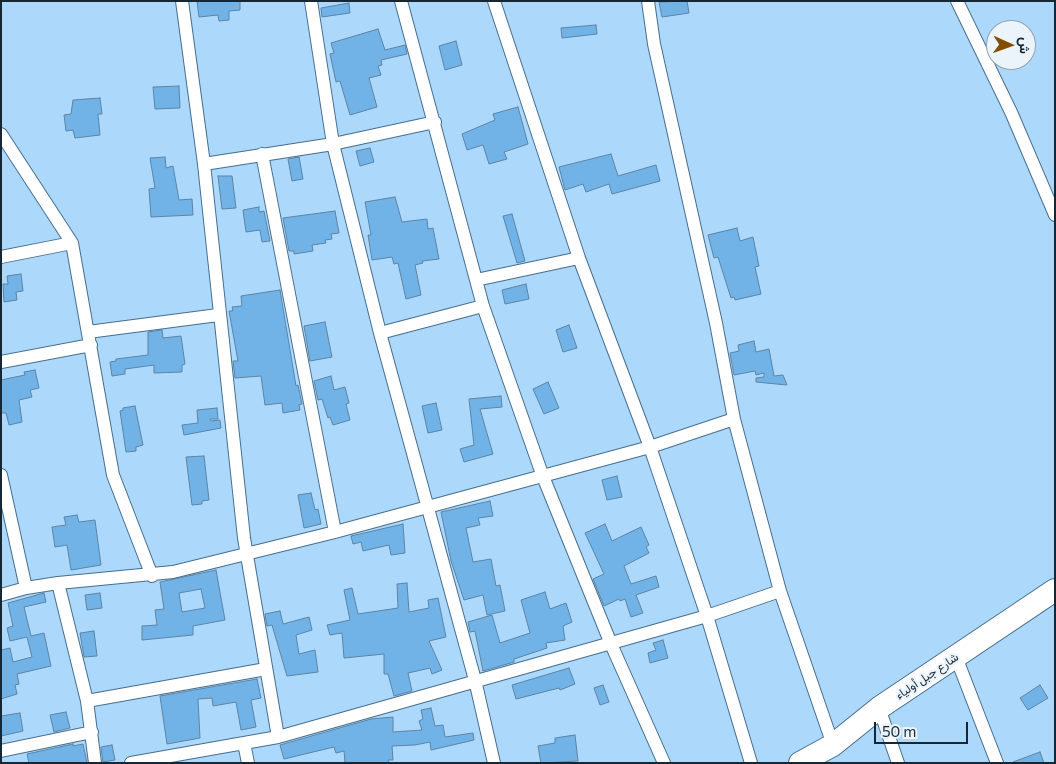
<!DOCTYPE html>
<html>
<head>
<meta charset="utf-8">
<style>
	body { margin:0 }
	#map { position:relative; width:1056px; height:764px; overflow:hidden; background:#acd8fc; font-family:Commissioner,Vazirmatn,sans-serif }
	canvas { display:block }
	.frame { position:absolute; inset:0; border:2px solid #152634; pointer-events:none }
	.north { position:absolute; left:986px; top:20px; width:50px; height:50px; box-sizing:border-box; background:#ebf4fb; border:1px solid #95a2ab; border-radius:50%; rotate:92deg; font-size:14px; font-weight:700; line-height:20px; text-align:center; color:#152634 }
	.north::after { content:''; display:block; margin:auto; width:18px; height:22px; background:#854d00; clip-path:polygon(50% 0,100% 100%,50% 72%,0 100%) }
	.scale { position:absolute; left:874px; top:722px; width:94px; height:22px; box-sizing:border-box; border:2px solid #152634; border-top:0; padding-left:6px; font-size:15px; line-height:18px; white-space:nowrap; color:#152634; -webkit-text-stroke:4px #ebf4fb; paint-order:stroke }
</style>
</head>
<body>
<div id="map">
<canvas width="1056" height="764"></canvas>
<div class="frame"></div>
<div class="north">ش</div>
<div class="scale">50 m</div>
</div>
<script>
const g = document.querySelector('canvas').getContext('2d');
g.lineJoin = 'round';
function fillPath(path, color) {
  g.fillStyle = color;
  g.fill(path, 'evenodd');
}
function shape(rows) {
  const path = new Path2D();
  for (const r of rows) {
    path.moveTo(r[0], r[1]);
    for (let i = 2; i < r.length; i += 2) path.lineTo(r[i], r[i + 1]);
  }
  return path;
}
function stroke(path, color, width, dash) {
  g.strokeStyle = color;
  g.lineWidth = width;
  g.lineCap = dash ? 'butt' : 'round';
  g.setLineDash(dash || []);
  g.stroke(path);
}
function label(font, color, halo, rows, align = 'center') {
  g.font = font + ' Commissioner,Vazirmatn,sans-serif';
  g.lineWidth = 4.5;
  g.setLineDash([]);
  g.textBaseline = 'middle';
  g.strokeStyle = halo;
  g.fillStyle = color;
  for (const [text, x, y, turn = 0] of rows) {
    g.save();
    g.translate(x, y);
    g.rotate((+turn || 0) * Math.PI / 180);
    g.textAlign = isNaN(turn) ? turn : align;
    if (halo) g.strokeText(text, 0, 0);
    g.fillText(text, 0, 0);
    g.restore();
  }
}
const building = shape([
	[197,1,240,1,240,10,229,11,229,20,219,21,218,15,199,17,197,1],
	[687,1,689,13,662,17,659,2,687,1],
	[349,3,350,13,322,17,321,8,349,3],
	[596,25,597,34,562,38,561,28,596,25],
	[378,29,385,50,405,45,407,54,381,60,382,65,378,66,381,75,369,78,377,107,350,115,340,81,336,82,330,54,334,53,331,43,378,29],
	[456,41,462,65,445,70,439,46,456,41],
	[179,86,180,108,155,109,153,87,179,86],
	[100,98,102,114,98,114,100,135,75,138,73,130,66,131,64,115,71,114,73,100,100,98],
	[518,107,528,144,504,152,507,159,489,164,483,145,467,150,462,134,495,120,493,114,518,107],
	[370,148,374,162,360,166,356,151,370,148],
	[611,154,618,176,656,165,660,181,612,194,609,184,586,192,583,184,565,190,559,167,611,154],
	[165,157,166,168,173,166,179,200,192,199,193,215,151,217,149,189,155,188,150,158,165,157],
	[299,157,303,179,292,181,288,159,299,157],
	[218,176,232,176,236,208,222,209,218,176],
	[395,197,402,222,427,219,428,229,433,228,439,259,422,261,423,263,415,265,421,295,406,299,398,263,394,264,392,257,372,260,368,235,371,235,365,202,395,197],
	[259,207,259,212,264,211,270,241,262,242,260,230,246,232,243,210,259,207],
	[335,211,339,233,331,234,332,239,325,240,326,243,312,245,313,251,294,254,294,251,289,251,283,218,335,211],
	[512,214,525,261,517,263,503,216,512,214],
	[737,228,740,241,753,237,759,266,755,267,761,294,735,300,734,297,731,298,718,257,714,258,708,235,737,228],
	[21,274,23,291,16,292,17,300,4,302,3,284,8,284,7,276,21,274],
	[526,284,529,299,505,304,502,290,526,284],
	[280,290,296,386,298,385,302,404,299,405,300,410,283,413,282,403,265,405,261,376,235,378,233,361,238,361,229,311,233,311,232,307,242,306,241,296,280,290],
	[325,322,332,357,310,361,304,326,325,322],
	[569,325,577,348,563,352,556,330,569,325],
	[162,330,163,338,181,336,185,364,182,365,182,372,154,373,154,365,125,369,125,374,112,376,110,362,116,361,116,359,148,355,148,332,162,330],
	[754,341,756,352,769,349,774,376,783,375,787,385,756,382,756,378,764,377,764,373,756,375,755,371,734,375,730,353,739,351,738,345,754,341],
	[35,370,39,388,30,390,32,397,19,400,22,422,9,425,6,413,1,413,1,380,25,375,24,372,35,370],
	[331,376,334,390,345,387,349,403,346,404,350,420,333,425,330,417,328,418,322,399,318,400,314,381,331,376],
	[548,382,559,408,544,414,533,389,548,382],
	[501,396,502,407,480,409,493,454,464,462,460,449,474,445,469,399,501,396],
	[436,403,442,430,428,433,422,406,436,403],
	[135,406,143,445,136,447,136,451,126,452,120,411,123,410,123,408,135,406],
	[217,408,218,419,210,419,211,421,220,420,221,428,184,435,182,425,198,423,197,410,217,408],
	[204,456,209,500,202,501,202,504,192,505,186,457,204,456],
	[617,476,622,497,607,500,602,480,617,476],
	[311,493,315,510,318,509,321,524,304,528,298,495,311,493],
	[490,501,493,516,478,518,480,525,466,528,473,562,491,559,496,586,500,585,505,611,487,615,483,595,464,600,451,561,441,512,490,501],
	[77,515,79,522,95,520,101,565,71,570,67,545,55,547,52,527,66,525,64,517,77,515],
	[403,524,405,553,391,555,389,545,363,551,361,542,353,544,351,536,403,524],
	[605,524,612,541,641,527,649,545,646,547,649,553,624,566,631,584,656,576,659,587,636,595,643,613,631,617,625,599,620,601,619,599,604,606,593,579,604,574,585,533,605,524],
	[216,570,225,620,193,626,193,635,142,640,142,626,157,625,155,610,164,609,160,582,216,570],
	[201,589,205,608,182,612,179,593,201,589],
	[407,583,409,612,429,608,428,600,438,598,446,637,429,641,442,670,432,674,430,668,408,673,412,691,394,696,388,674,384,674,384,654,344,658,342,633,330,635,327,625,350,620,344,590,352,588,358,614,398,608,397,584,407,583],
	[545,592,550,609,566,603,572,622,563,626,565,640,546,643,547,648,514,659,514,662,483,671,475,631,470,632,468,622,492,615,500,643,530,633,521,600,545,592],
	[44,593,46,602,24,607,31,636,44,633,51,666,17,674,19,684,15,685,17,694,1,699,1,650,10,648,13,662,32,657,27,637,10,641,7,628,13,626,8,603,44,593],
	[100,593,102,608,87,610,85,595,100,593],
	[280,611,283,624,309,617,312,630,296,635,299,654,315,650,318,672,287,676,272,625,267,626,265,614,280,611],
	[94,631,97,656,84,657,80,633,94,631],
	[663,640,668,658,650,663,648,653,656,650,653,643,663,640],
	[569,668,575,684,560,690,559,688,516,699,512,685,569,668],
	[257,679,261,698,251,700,256,727,241,730,236,702,213,706,212,698,198,699,200,738,167,744,160,696,257,679],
	[603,685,609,702,600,705,594,688,603,685],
	[1040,685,1048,698,1028,710,1020,698,1040,685],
	[431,708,435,726,443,725,445,737,473,733,474,740,431,750,430,742,415,745,392,746,393,760,388,760,389,763,345,763,344,751,336,753,334,747,284,759,280,745,371,719,393,717,393,732,422,730,419,721,423,719,421,710,431,708],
	[66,712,70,728,54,732,50,715,66,712],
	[20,713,23,731,1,736,1,716,20,713],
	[575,735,578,761,541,763,538,746,555,743,555,738,575,735],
	[73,744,73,746,83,744,87,763,29,763,27,754,73,744],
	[112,745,115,760,103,762,101,747,112,745],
	[1040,752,1044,763,1013,763,1013,762,1040,752]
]);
fillPath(building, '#72b3e7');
stroke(building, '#5b84a5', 1);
const street = shape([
	[182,1,204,164,244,538,278,737],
	[311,1,333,144,380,333,475,680,494,763],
	[401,1,483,306,542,474,611,644,664,763],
	[494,1,579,258,650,447,707,616,751,763],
	[648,1,654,44,716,323,734,419,780,591,833,745],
	[957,1,1011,112,1055,215],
	[1,134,72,243,113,475,152,576],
	[262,154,335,532],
	[204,164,333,144,435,122],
	[1,257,72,243],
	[476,280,579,258],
	[88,332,218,315],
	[380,333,483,306],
	[1,362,91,345],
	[1,475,26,588],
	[58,583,87,701,95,763],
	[1,595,26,588,58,583,173,572,335,532,650,447,734,419],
	[956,657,997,763],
	[87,701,266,669],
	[879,708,898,763],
	[244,743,248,763],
	[1,751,92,732],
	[131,763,278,737,707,616,780,591]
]);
const highway = shape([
	[800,763,833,745,879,708,1055,590]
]);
stroke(street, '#466e8e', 14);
stroke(highway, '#466e8e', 24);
stroke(street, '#fff', 12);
stroke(highway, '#fff', 22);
label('12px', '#152634', '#ebf4fb', [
	["شارع جبل أولياء",927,676,-34]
]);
</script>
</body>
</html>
